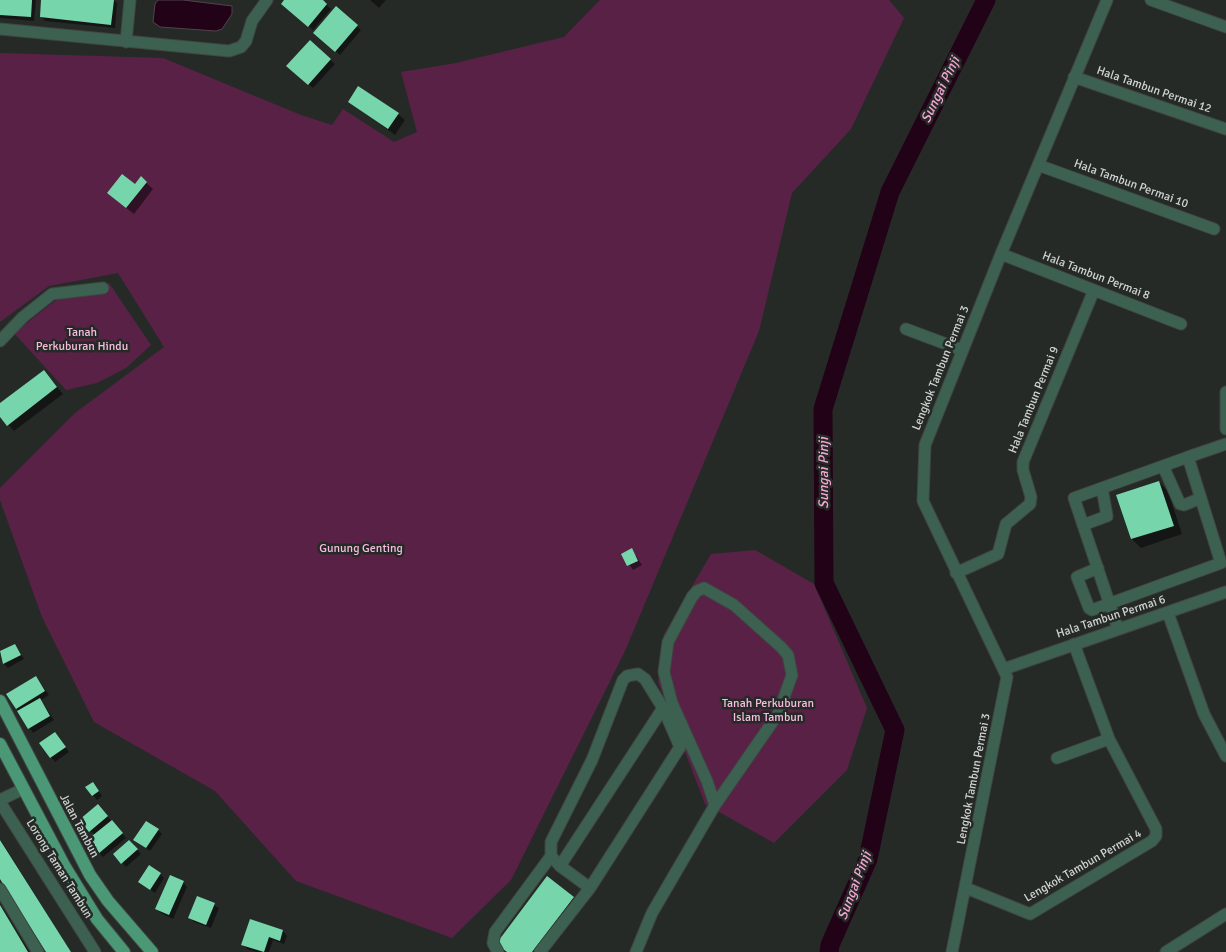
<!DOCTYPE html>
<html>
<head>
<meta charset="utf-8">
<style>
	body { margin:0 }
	canvas { display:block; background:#252a27 }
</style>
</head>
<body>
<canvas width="1226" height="952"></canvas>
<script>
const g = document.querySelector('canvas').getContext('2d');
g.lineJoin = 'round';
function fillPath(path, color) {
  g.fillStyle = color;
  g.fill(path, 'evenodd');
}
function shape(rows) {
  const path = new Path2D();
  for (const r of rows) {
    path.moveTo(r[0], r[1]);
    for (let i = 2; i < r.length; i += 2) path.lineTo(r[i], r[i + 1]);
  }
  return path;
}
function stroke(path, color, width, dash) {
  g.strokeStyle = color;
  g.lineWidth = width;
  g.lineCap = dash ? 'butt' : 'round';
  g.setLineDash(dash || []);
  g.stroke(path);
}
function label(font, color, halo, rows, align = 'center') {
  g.font = font + ' Signika,sans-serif';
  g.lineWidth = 5;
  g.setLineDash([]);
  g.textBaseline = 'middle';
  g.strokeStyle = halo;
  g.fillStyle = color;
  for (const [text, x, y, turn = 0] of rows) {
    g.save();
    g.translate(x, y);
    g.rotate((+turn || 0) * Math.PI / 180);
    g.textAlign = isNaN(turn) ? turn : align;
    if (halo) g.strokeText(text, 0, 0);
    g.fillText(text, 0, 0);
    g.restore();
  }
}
fillPath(shape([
	[600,0,889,0,904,18,851,129,792,193,759,331,625,651,511,880,452,938,296,881,215,791,94,722,42,617,0,500,0,488,75,413,164,347,118,273,49,286,0,322,0,53,163,58,301,115,332,125,343,109,394,142,417,132,401,72,456,63,564,37],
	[109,283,151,345,126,368,97,383,66,390,14,333,56,300],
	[755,550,814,584,867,708,847,770,774,843,705,804,658,682,664,634,711,554]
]), '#592146');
const water = shape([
	[158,0,183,0,232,6,232,14,222,29,216,31,160,27,153,22,155,4,158,0]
]);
fillPath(water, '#210216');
stroke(water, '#55414e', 1);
fillPath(shape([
	[0,0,36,0,34,21,0,18],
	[43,0,114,0,117,3,115,28,45,21,41,16],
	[286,0,321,0,331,9,313,30,287,8],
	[370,0,386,0,379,8],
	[336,8,361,30,340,55,319,37],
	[310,42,335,64,313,88,288,66],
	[349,102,398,114,405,120,395,135],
	[141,178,153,189,134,214,115,199,135,186],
	[50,378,63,394,14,431,0,415,0,405],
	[1159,482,1168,491,1182,534,1141,548,1132,539],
	[632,550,642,565,633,570,623,554],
	[15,645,24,659,8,668,4,664,0,653],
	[36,677,49,695,41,700,54,720,33,733,17,709],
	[59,737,69,752,55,762,51,757],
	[93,783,102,796,97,800,87,787],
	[102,810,126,838,103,857,99,853,95,835,90,831],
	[158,830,162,834,150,851,135,840],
	[0,839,71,952,47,952,0,877],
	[129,841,141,854,126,867,115,855],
	[160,874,164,878,155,893,139,882],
	[183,882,187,887,173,919,161,913,157,909],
	[198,897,219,908,211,928,194,922,190,918],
	[574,898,582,906,548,952,506,952,498,944],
	[0,904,29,952,2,952,0,949],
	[250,921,283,931,287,936,284,944,273,940,269,952,256,952,247,949,243,945]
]), '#0007');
stroke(shape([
	[829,952,830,945,868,859,895,730,824,583,823,409,890,192,986,0]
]), '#210216', 19);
fillPath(shape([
	[0,0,32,0,31,17,0,15],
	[41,0,114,0,111,25,40,17],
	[284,0,323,0,327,4,308,27,281,4],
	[336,6,358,25,335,52,313,33],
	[310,40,331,59,308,85,286,66],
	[358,86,399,113,388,129,348,102],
	[122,174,135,184,141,176,147,182,126,208,107,193],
	[44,370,57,387,7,426,0,417,0,403],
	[1159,481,1174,526,1131,539,1116,495],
	[632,548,638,561,627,566,621,554],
	[15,644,21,655,3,664,0,651],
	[36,676,45,691,16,709,6,694],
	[40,698,50,716,28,729,17,711],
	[55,732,66,747,50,758,39,743],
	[93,782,99,791,92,796,85,787],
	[98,804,108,816,89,832,79,820],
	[112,820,123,833,98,854,87,840],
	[146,821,159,829,146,848,133,840],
	[0,840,71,952,46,952,0,879],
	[129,840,138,849,121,864,113,854],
	[149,865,161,873,150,890,138,882],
	[170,875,184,881,169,915,155,909],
	[547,876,574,897,532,952,507,952,496,944],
	[197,896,215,903,206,925,188,918],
	[0,905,28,952,0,952],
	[250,919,283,930,280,941,269,937,264,952,241,945]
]), '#77d5ac');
const minor = shape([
	[1151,0,1226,27],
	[0,29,229,51,241,47,246,41,252,21,267,0],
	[126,42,130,0],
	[1074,77,1226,129],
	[1038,165,1214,229],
	[1001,254,1181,324],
	[906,329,962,350],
	[0,341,23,317,52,294,103,288],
	[1226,392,1226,429],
	[1163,466,1180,504,1184,505,1201,498],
	[1083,525,1107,516,1102,488],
	[1098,568,1077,577,1089,608,1092,610,1221,563,1188,457,1226,444],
	[956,573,998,554,1006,524,1030,504,1031,497,1023,470,1023,462,1094,290],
	[1168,613,1204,714,1226,756],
	[1118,629,1074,498,1188,457],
	[1004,669,1226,592],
	[1057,758,1109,739],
	[0,800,23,789],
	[0,802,95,952],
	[560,866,663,708],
	[966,888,1030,914,1152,841,1156,836,1156,829,1109,739,1074,644],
	[0,889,38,952],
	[498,952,493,943,495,932,551,856],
	[540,952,590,888,680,747,663,708,645,679,638,674,627,676,623,680,592,760,551,842,551,856,560,866,590,888],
	[636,952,652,913,715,805,707,781,672,703,664,672,668,642,692,597,697,591,704,588,734,605,781,647,788,655,792,675,778,714,715,805],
	[952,952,1007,677,923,501,925,445,1001,254,1107,0],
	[1166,952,1226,914]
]);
const major = shape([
	[0,701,90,875,108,901,152,952],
	[0,744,65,867,97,919,124,952]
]);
stroke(minor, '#404542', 13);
stroke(major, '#404542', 14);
stroke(minor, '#3d6150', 11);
stroke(major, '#4b9877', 12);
label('12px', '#cfd3d1', '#252a27', [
	["Hala Tambun Permai 12",1154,90,19],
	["Hala Tambun Permai 10",1131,184,20],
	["Hala Tambun Permai 8",1096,276,21],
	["Lengkok Tambun Permai 3",941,368,-68],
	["Hala Tambun Permai 9",1034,400,-68],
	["Hala Tambun Permai 6",1111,617,-18],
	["Lengkok Tambun Permai 3",974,779,-79],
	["Jalan Tambun",79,826,62],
	["Lengkok Tambun Permai 4",1083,866,-30],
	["Lorong Taman Tambun",59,869,58]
]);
label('12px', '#f9bce0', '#252a27', [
	["Tanah",82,333],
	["Perkuburan Hindu",82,347],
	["Gunung Genting",361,549],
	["Tanah Perkuburan",768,704],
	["Islam Tambun",768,718]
]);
label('italic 14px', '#f5a6d5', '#252a27', [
	["Sungai Pinji",941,90,-64],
	["Sungai Pinji",824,473,-90],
	["Sungai Pinji",855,886,-69]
]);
</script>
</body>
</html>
